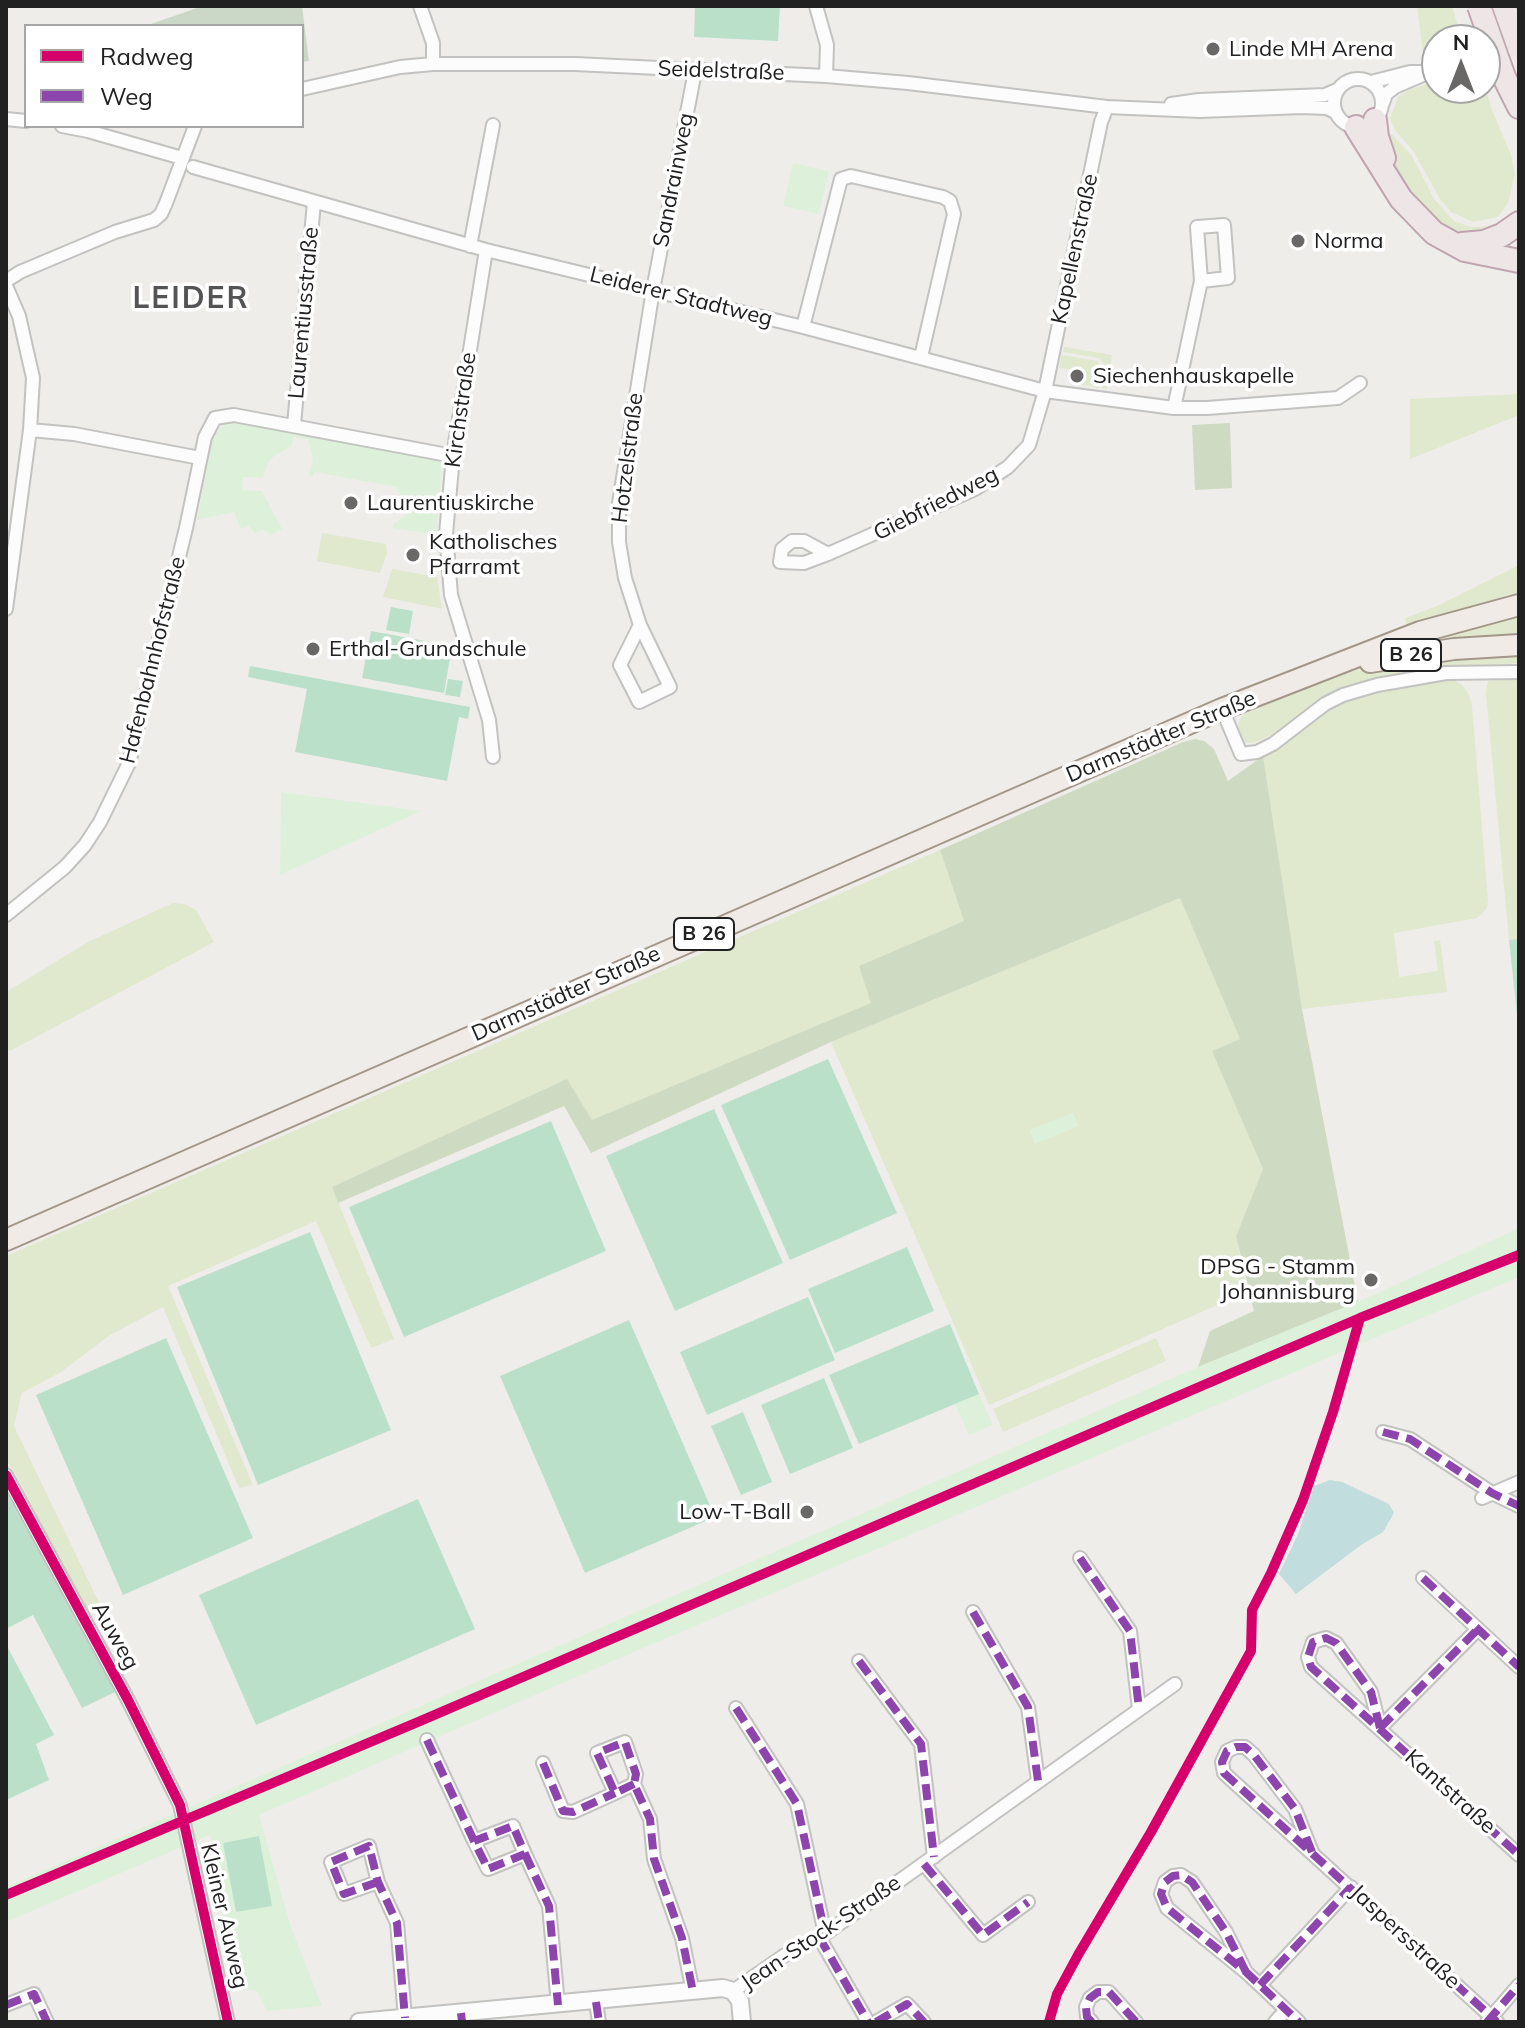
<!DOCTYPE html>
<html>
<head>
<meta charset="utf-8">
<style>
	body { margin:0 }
	#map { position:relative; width:1525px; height:2028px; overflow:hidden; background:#efedea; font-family:Mulish,sans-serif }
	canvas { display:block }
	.frame { position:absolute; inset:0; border:8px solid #212121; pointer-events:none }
	.legend { position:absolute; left:24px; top:24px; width:280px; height:104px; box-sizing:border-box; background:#fff; border:2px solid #a6a6a6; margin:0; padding:10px 14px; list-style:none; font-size:24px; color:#212121 }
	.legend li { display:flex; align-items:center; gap:16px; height:40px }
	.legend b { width:40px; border:2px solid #a6a6a6 }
	.north { position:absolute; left:1421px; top:24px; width:80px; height:80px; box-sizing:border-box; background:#fff; border:2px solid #a6a6a6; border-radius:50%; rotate:0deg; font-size:22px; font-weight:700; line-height:32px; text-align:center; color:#212121 }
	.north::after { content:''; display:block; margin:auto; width:28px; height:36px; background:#696867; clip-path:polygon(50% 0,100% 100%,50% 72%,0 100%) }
</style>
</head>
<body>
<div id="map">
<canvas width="1525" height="2028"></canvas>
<div class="frame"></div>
<ul class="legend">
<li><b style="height:10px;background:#d6006c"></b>Radweg</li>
<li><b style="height:10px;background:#8e44ad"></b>Weg</li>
</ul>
<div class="north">N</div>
</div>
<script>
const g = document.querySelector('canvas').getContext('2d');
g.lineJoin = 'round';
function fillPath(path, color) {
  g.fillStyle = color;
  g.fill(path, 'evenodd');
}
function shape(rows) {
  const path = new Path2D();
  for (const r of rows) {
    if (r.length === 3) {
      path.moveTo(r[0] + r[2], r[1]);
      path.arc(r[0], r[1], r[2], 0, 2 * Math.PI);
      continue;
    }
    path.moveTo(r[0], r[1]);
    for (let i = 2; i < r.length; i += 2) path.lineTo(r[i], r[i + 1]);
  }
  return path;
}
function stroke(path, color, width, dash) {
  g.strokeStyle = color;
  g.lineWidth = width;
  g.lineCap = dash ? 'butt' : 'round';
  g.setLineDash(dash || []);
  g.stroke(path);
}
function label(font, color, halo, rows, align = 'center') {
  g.font = font + ' Mulish,sans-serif';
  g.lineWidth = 7;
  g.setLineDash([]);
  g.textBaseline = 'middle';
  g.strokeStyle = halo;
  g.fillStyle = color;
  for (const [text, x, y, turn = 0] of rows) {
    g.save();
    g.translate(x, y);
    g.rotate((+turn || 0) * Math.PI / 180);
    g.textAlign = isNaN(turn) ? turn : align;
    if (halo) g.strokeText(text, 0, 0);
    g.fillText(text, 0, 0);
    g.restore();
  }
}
fillPath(shape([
	[1417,6,1452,6,1462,40,1437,40,1437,48,1423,52],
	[1437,81,1437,88,1485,88,1485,85,1492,110,1511,155,1515,174,1508,203,1498,217,1473,222,1451,212,1440,199,1414,152,1394,129,1390,118,1398,97,1409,90],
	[1392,134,1412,156,1434,199,1454,221,1471,227,1483,227,1498,223,1506,217,1509,219,1492,230,1471,234,1441,227,1417,204,1395,172,1380,138],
	[1064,347,1112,355,1107,389,1102,388,1105,365,1099,358,1063,352],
	[1062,355,1097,361,1102,367,1099,388,1079,384,1083,379,1080,370,1059,368],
	[1519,394,1519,415,1410,459,1410,399],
	[322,533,386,544,387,554,380,573,317,561],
	[1519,565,1519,593,1406,624,1405,618,1437,606],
	[392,569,437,577,442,609,383,597],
	[1519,609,1519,634,1418,643],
	[1519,650,1519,663,1415,671,1355,684,1320,700,1271,735,1253,743,1246,743,1237,728,1242,715,1313,684,1355,671,1378,666],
	[1519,679,1519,939,1509,940,1486,693,1488,681],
	[1442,680,1455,680,1462,685,1469,694,1472,706,1488,900,1487,908,1477,918,1394,933,1399,977,1438,971,1434,941,1440,940,1447,992,1302,1009,1263,756,1322,713,1341,702,1392,687],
	[940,850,964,921,860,966,872,1003,592,1121,567,1080,332,1187,394,1339,371,1348,316,1221,168,1286,253,1485,239,1488,163,1307,110,1335,61,1372,22,1393,14,1426,103,1611,93,1613,84,1608,16,1474,6,1460,6,1256],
	[1180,898,1240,1039,1213,1051,1263,1169,1236,1236,1247,1292,989,1405,831,1042],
	[173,903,184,904,196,910,214,942,10,1051,6,1048,6,992,88,942],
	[1156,1338,1166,1361,1003,1432,993,1409]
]), '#e0e8cd');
fillPath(shape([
	[1230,423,1232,488,1195,490,1192,425],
	[1195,739,1204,741,1214,749,1228,781,1263,756,1302,1009,1358,1302,1198,1367,1210,1331,1254,1311,1236,1236,1263,1169,1212,1051,1240,1039,1180,898,831,1042,591,1153,564,1106,338,1203,332,1187,567,1079,592,1120,871,1003,859,966,964,921,940,850,1183,742]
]), '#cfdac2');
fillPath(shape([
	[203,6,302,6,309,61,302,62,302,26,145,26]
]), '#cbd8c8');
fillPath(shape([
	[793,163,829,171,819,214,783,206],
	[233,422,442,459,437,535,392,528,394,523,405,516,406,511,397,487,314,472,313,476,309,475,313,459,308,439,293,437,292,446,274,456,268,463,263,478,243,477,242,490,262,491,282,529,271,535,264,530,255,533,249,526,241,529,234,512,197,520,213,436,224,425],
	[281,792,421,811,280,875],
	[1073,1113,1079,1126,1035,1144,1029,1130],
	[1519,1228,1519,1277,641,1649,259,1815,290,1924,322,2006,267,2011,257,1991,239,1989,210,1835,6,1922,6,1887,1198,1367,1358,1302],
	[979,1394,993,1425,969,1435,955,1404]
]), '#ddf1da');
fillPath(shape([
	[695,6,780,6,778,41,694,37],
	[391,607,413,611,409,634,386,630],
	[371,631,452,646,444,693,362,678],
	[250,666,470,707,468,719,459,717,447,781,295,752,307,689,248,677],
	[448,679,463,681,460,697,445,695],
	[1519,939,1519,1033,1509,940],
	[828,1059,897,1213,790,1260,721,1105],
	[714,1109,783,1263,675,1311,606,1156],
	[551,1121,606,1251,404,1337,349,1207],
	[310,1232,391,1430,258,1485,177,1287],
	[907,1247,934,1311,835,1353,808,1289],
	[808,1297,835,1360,707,1415,680,1352],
	[629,1320,715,1517,585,1573,500,1376],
	[950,1324,979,1394,859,1444,829,1375],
	[166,1338,253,1538,123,1595,36,1395],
	[824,1378,853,1448,790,1474,761,1405],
	[743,1412,772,1482,741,1495,711,1426],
	[6,1492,115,1692,82,1708,33,1615,6,1629],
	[418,1499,475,1629,256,1725,199,1595],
	[6,1644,54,1735,36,1744,49,1780,6,1800],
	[259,1836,272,1906,236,1912,223,1843]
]), '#bbe0ca');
fillPath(shape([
	[1330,1480,1342,1482,1389,1504,1394,1513,1383,1532,1361,1545,1296,1594,1279,1574,1298,1534,1314,1486]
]), '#c2ddde');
const minor = shape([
	[420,6,433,43,433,64],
	[816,6,827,45,826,76],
	[1358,103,24],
	[1371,82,1410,72,1427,72],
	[302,89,400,67,433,64,575,64,826,76,908,83,1107,107,1200,111,1302,107,1327,108,1335,112],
	[1383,103,1386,94,1395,87,1437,69],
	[1171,104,1199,100,1325,95,1337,90],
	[6,119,26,121],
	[62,126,88,131,182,158],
	[193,167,486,250,803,327,1045,391,1174,408,1207,408,1338,398,1360,383],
	[470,246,493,125],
	[486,250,453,456,446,534,451,595,489,720,493,757],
	[6,281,20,272,115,232,154,220,161,214,166,203,195,126],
	[6,286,19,316,33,378,30,430,6,609],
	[803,327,841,179,851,176,943,197,950,201,954,214,921,357],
	[1174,408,1201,281,1228,278,1224,225,1197,227,1201,281],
	[294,425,314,202],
	[30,430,74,434,200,458],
	[828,554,804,563,780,562,782,549,792,541,804,541,828,554,975,489,1008,467,1029,445,1045,391,1101,122,1107,107],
	[640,625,620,665,639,702,670,687,640,625,625,578,619,542,619,503,653,290,695,71],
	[1222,709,1241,754,1257,752,1273,744,1325,704,1343,695,1377,685,1446,673,1519,672],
	[6,915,65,867,85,845,100,822,129,763,186,528,205,437,215,418,234,415,453,456],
	[1383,1432,1410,1439,1492,1493,1519,1506],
	[6,1475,128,1700,180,1805,228,2022],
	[1482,1498,1519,1482],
	[1080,1558,1130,1631,1139,1709],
	[1423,1578,1519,1667],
	[973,1612,1028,1707,1038,1781],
	[859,1661,921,1744,934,1857],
	[736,1708,797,1804,825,1934],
	[1380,1728,1371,1692,1336,1643,1326,1638,1313,1642,1308,1657,1311,1667,1519,1855],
	[1380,1728,1478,1629],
	[427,1740,474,1841,488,1869,525,1854,513,1826,474,1841],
	[543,1763,563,1811,573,1812,615,1793],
	[634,1784,615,1793,597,1753,625,1742,636,1774,634,1784,650,1819,654,1859,682,1938,693,1992],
	[1312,1852,1295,1809,1254,1755,1245,1747,1236,1747,1227,1751,1222,1762,1224,1773,1497,2022],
	[525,1854,549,1906,558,2005],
	[924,1864,983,1935,1028,1902],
	[378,1882,344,1894,331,1862,369,1846,378,1882,397,1923,405,2018],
	[819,1937,868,2022],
	[1246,1972,1226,1932,1192,1882,1181,1875,1173,1876,1165,1882,1161,1894,1167,1908,1246,1972,1299,2022],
	[1260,1985,1351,1887],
	[733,1991,785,1955,825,1934,1175,1684],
	[596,2002,599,2022],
	[6,2005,34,1994,47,2022],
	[876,2022,907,2004,924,2022],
	[1092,2022,1087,2017,1086,2007,1090,1998,1098,1992,1109,1992,1136,2022],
	[1275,2022,1286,2010],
	[1487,2022,1519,1985]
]);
const tertiary = shape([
	[359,2022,723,1988,733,1991,740,2001,742,2022]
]);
const primary = shape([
	[1370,662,1454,649,1519,645],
	[6,1240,1222,709,1420,632,1519,605]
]);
const trunk = shape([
	[1504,77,1519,107],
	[1375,120,1377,137,1384,158],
	[1356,127,1401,199,1434,233,1465,250,1519,261],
	[1462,244,1484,242,1502,235,1519,223]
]);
stroke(minor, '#c2c2c0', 16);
stroke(tertiary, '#c2c2c0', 20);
stroke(primary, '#a39789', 24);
stroke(trunk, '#c1a4b1', 26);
stroke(minor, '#fdfcfc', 12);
stroke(tertiary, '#fdfcfc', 16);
stroke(primary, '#f1ebe7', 20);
stroke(trunk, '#eee6e6', 22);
const trunkBridge = shape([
	[1479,6,1504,77],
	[1504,6,1519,48]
]);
stroke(trunkBridge, '#c1a4b1', 26, []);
stroke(trunkBridge, '#eee6e6', 22);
stroke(shape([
	[1383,1432,1410,1439,1492,1493,1519,1506],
	[1080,1558,1130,1631,1139,1709],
	[1423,1578,1519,1667],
	[973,1612,1028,1707,1038,1781],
	[859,1661,921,1744,934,1857],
	[736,1708,797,1804,825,1934],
	[1380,1728,1371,1692,1336,1643,1326,1638,1313,1642,1308,1657,1311,1667,1519,1855],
	[1380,1728,1478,1629],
	[427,1740,474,1841,488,1869,525,1854,513,1826,474,1841],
	[543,1763,563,1811,573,1812,615,1793],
	[634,1784,615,1793,597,1753,625,1742,636,1774,634,1784,650,1819,654,1859,682,1938,693,1992],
	[1312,1852,1295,1809,1254,1755,1245,1747,1236,1747,1227,1751,1222,1762,1224,1773,1497,2022],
	[525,1854,549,1906,558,2005],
	[924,1864,983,1935,1028,1902],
	[378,1882,344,1894,331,1862,369,1846,378,1882,397,1923,405,2018],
	[819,1937,868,2022],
	[1246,1972,1226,1932,1192,1882,1181,1875,1173,1876,1165,1882,1161,1894,1167,1908,1246,1972,1299,2022],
	[1260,1985,1351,1887],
	[596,2002,599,2022],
	[6,2005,34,1994,47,2022],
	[461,2013,462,2022],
	[876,2022,907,2004,924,2022],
	[1092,2022,1087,2017,1086,2007,1090,1998,1098,1992,1109,1992,1136,2022],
	[1487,2022,1519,1985]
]), '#8e44ad', 8, [16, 8]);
stroke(shape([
	[6,1475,128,1700,180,1805,228,2022],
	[6,1895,418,1722,1360,1318,1519,1255],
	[1049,2022,1057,1994,1078,1955,1151,1832,1251,1651,1252,1610,1271,1573,1303,1500,1333,1412,1360,1318]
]), '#d6006c', 10);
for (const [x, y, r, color] of [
	[1213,49,8,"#696867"],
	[1298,241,8,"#696867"],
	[1077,376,8,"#696867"],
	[351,503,8,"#696867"],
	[413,555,8,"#696867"],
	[313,649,8,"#696867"],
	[1371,1280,8,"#696867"],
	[807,1512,8,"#696867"]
]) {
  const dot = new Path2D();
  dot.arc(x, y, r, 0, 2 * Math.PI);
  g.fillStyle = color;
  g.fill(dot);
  stroke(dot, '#fff', 3);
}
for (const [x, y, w] of [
	[1411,655,60],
	[704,934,60]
]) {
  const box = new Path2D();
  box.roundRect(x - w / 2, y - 16, w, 32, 6);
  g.fillStyle = '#fff';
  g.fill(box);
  stroke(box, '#212121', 2);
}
label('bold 20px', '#212121', null, [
	["B 26",1411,655],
	["B 26",704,934]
]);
label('22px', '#212121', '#fff', [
	["Linde MH Arena",1229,49],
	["Norma",1314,241],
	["Siechenhauskapelle",1093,376],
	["Laurentiuskirche",367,503],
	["Katholisches",429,542],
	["Pfarramt",429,567],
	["Erthal-Grundschule",329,649],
	["DPSG - Stamm",1355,1267,"right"],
	["Johannisburg",1355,1292,"right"],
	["Low-T-Ball",791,1512,"right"]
], 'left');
label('22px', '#212121', '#fff', [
	["Seidelstraße",721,71,2],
	["Sandrainweg",674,180,-79],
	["Kapellenstraße",1075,249,-78],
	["Leiderer Stadtweg",681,297,14],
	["Laurentiusstraße",304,313,-85],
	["Kirchstraße",461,410,-82],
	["Hotzelstraße",628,458,-83],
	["Giebfriedweg",936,504,-27],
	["Hafenbahnhofstraße",153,660,-76],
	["Darmstädter Straße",1161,737,-23],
	["Darmstädter Straße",566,994,-24],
	["Auweg",115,1636,61],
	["Kantstraße",1450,1792,42],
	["Kleiner Auweg",224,1916,77],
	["Jean-Stock-Straße",821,1933,-34],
	["Jaspersstraße",1405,1937,43]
]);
g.letterSpacing = '2px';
label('bold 30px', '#545454', '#fff', [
	["LEIDER",191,299]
]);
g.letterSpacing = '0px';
</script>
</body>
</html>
